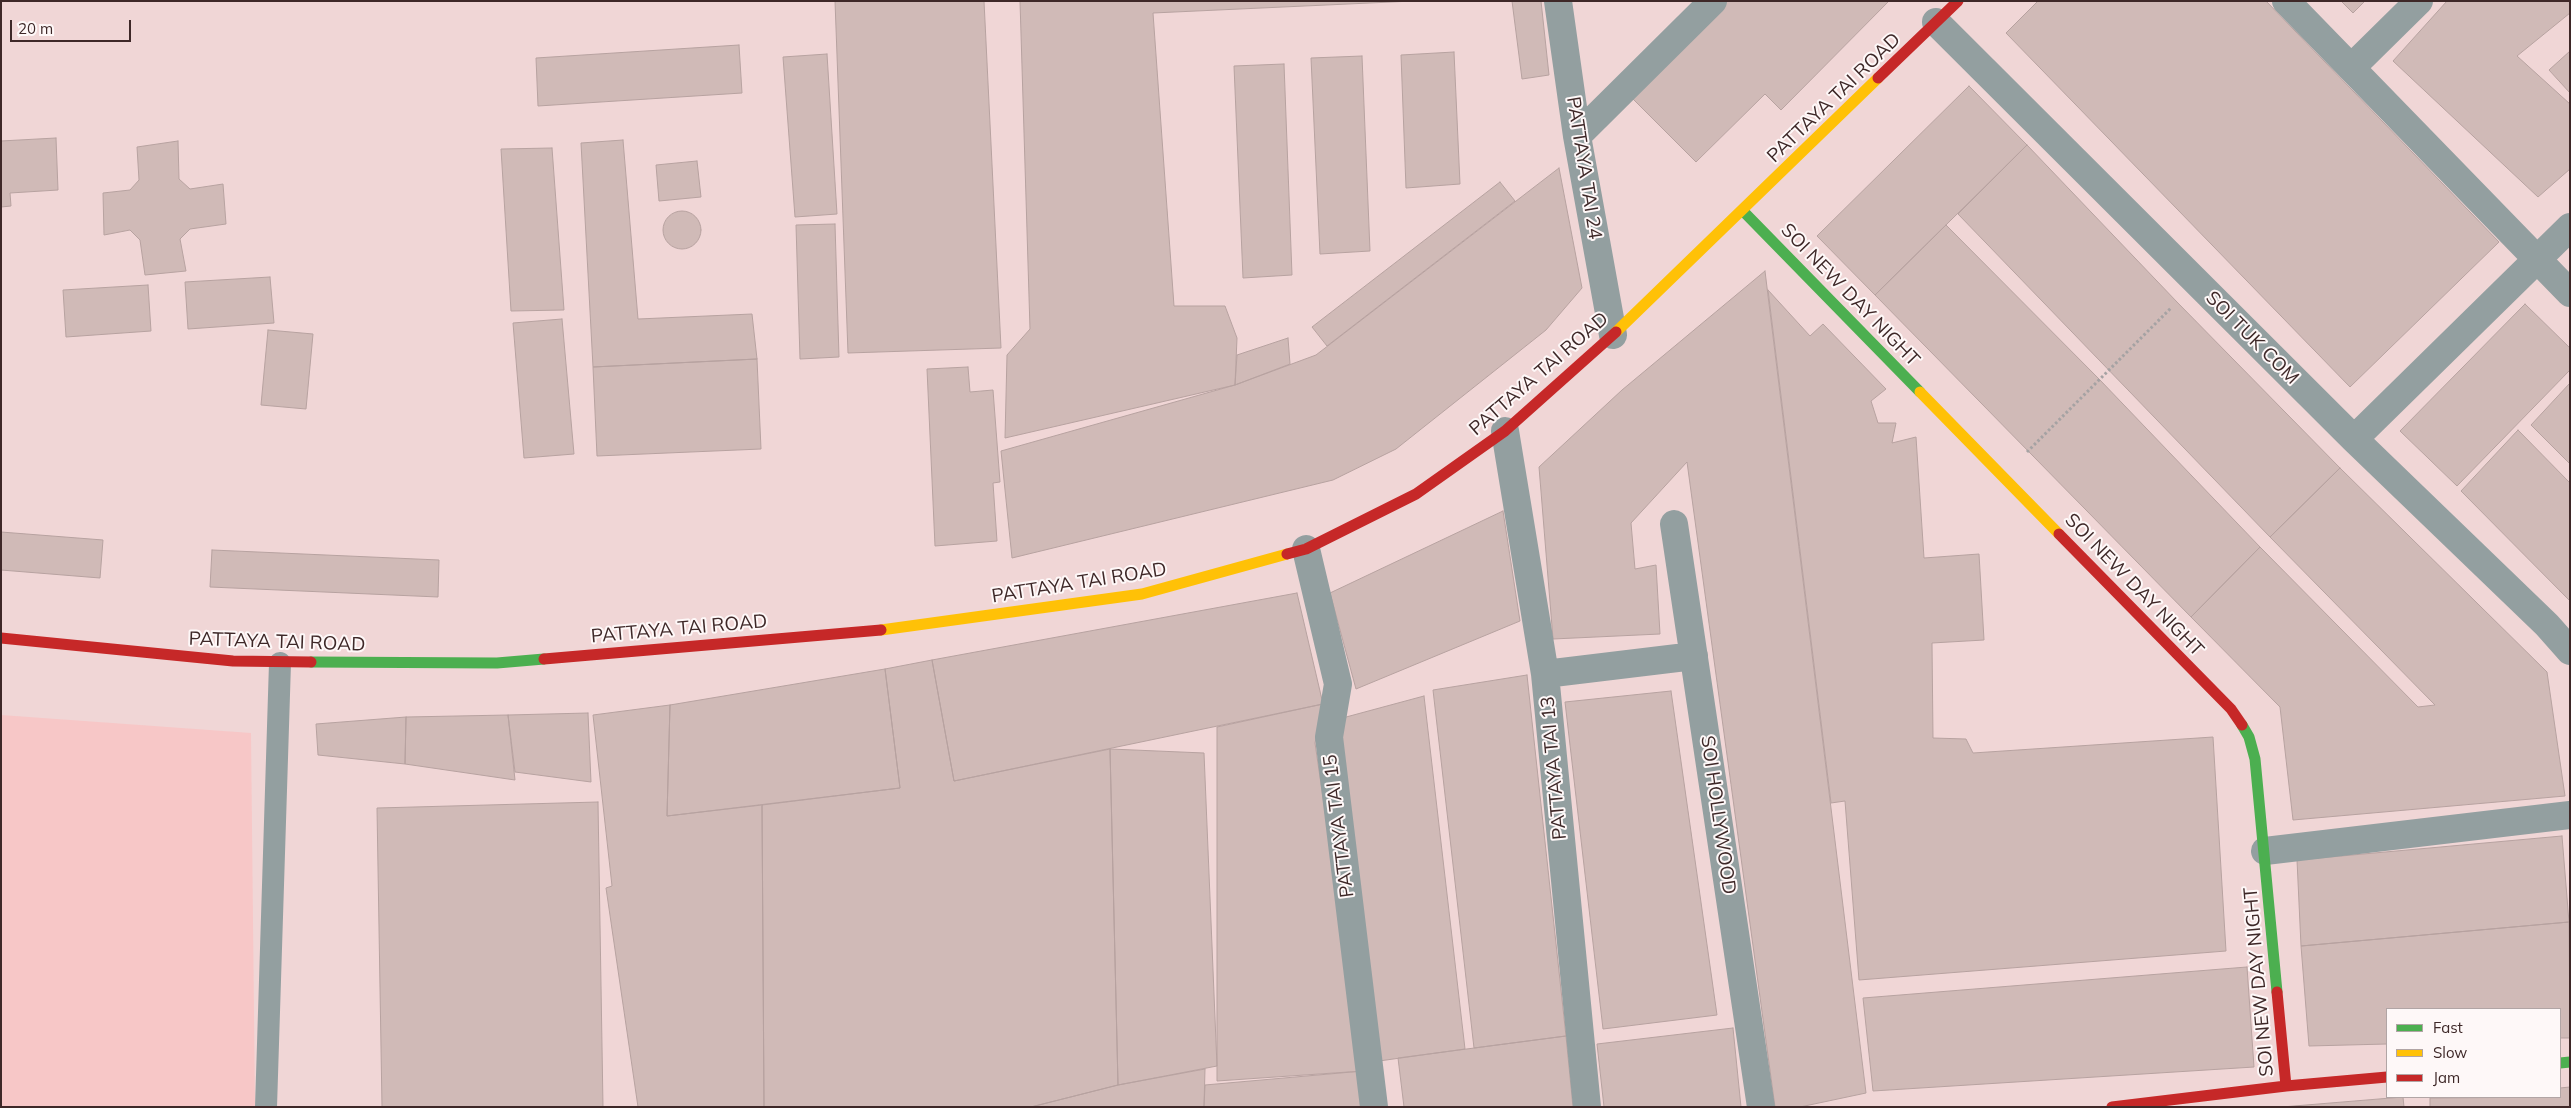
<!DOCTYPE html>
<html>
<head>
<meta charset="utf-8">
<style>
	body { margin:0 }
	#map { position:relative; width:2571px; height:1108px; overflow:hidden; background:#f0d6d6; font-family:Mulish,sans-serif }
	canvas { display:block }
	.frame { position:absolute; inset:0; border:2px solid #3e2828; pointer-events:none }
	.legend { position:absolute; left:2386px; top:1008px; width:175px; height:90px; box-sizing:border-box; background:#fef8f8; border:1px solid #b1a5a5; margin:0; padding:6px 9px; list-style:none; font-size:15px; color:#3e2828 }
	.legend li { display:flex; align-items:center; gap:10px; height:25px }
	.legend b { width:25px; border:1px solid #b1a5a5 }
	.scale { position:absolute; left:10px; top:20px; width:121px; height:22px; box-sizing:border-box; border:2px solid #3e2828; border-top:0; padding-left:6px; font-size:15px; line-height:18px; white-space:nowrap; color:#3e2828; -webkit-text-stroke:4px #fef8f8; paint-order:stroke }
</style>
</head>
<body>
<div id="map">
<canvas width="2571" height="1108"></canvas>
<div class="frame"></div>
<ul class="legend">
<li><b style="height:6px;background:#4caf50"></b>Fast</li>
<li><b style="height:6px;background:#ffc107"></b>Slow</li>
<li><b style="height:6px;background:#c62828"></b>Jam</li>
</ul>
<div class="scale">20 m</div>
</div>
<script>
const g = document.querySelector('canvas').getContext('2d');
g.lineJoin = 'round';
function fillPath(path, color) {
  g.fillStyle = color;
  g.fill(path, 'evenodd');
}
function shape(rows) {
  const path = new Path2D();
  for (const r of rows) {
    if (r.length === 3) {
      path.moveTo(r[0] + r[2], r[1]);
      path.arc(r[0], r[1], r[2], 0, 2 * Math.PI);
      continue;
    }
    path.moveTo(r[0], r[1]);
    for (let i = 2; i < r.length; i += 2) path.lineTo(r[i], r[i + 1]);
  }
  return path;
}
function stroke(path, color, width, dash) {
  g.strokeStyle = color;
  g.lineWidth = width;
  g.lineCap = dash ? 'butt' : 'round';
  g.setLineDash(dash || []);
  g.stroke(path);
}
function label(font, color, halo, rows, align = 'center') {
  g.font = font + ' Mulish,sans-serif';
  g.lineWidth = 4;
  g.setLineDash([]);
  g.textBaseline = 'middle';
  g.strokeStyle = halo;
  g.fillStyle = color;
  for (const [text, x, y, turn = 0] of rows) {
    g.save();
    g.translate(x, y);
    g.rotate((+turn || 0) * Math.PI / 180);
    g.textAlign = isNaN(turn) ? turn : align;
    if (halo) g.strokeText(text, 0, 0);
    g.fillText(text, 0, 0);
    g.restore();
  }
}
fillPath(shape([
	[1,715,251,733,255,1107,1,1107]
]), '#f7c7c7');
const building = shape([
	[835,1,984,1,1001,348,848,353,835,1],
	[1020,1,1413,1,1153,13,1174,306,1225,306,1237,338,1235,385,1005,438,1007,355,1030,329,1020,1],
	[1512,1,1541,1,1549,75,1522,79,1512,1],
	[1728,1,1889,1,1781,110,1765,94,1696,162,1632,98,1728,1],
	[2038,1,2266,1,2499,242,2350,387,2006,33,2038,1],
	[2341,1,2365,1,2353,13,2341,1],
	[2447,1,2570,1,2570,13,2517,56,2570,104,2570,169,2538,197,2393,61,2447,1],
	[739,45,742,93,538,106,536,58,739,45],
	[2570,51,2570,93,2549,70,2570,51],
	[1454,52,1460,184,1406,188,1401,55,1454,52],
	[827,54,837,214,795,217,783,57,827,54],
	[1362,56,1370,251,1320,254,1311,58,1362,56],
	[1284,64,1292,275,1243,278,1234,66,1284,64],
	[1969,86,2027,145,1875,295,1817,236,1969,86],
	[56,138,58,190,10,193,11,206,1,207,1,141,56,138],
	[623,140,638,319,752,314,757,359,593,367,581,143,623,140],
	[178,141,179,179,190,189,223,184,226,224,190,229,180,239,186,271,145,275,140,240,130,230,104,235,103,193,130,190,139,180,137,147,178,141],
	[2027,145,2177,302,2340,468,2270,537,1958,214,2027,145],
	[552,148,564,310,511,311,501,149,552,148],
	[697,161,701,197,659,201,656,165,697,161],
	[1559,168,1582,288,1546,330,1396,449,1333,480,1012,558,1001,451,1235,385,1316,355,1559,168],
	[1500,182,1515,201,1327,346,1312,327,1500,182],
	[682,230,19],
	[835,224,839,357,800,359,796,225,835,224],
	[1946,225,2100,380,2260,547,2191,617,1875,295,1946,225],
	[1765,271,1866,1093,1800,1107,1775,1107,1687,462,1631,523,1635,569,1656,565,1660,634,1553,639,1539,467,1622,390,1765,271],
	[270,277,274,323,188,329,185,282,270,277],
	[148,285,151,331,66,337,63,290,148,285],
	[1768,290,1810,336,1823,324,1886,389,1871,401,1878,423,1896,423,1892,443,1916,437,1924,558,1979,554,1984,640,1932,643,1933,738,1966,739,1973,753,2213,737,2226,951,1859,980,1845,801,1831,803,1768,290],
	[2525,304,2570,348,2570,370,2457,486,2400,431,2525,304],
	[562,319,574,454,524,458,513,323,562,319],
	[268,330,313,334,306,409,261,405,268,330],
	[1288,338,1290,364,1235,385,1237,355,1288,338],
	[757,359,761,449,597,456,593,367,757,359],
	[968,367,970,392,993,390,1000,482,993,483,997,541,935,546,927,369,968,367],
	[2570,383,2570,464,2531,425,2570,383],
	[2518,430,2570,483,2570,601,2461,491,2518,430],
	[2340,468,2547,672,2565,796,2293,820,2280,707,2191,617,2260,547,2418,707,2435,705,2270,537,2340,468],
	[1503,511,1520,621,1356,689,1330,593,1503,511],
	[1,532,103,540,100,578,1,570,1,532],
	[212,550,439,560,438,597,210,587,212,550],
	[1297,593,1323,704,954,781,932,660,1297,593],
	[932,660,954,781,1110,749,1118,1085,1031,1107,764,1107,762,805,900,788,885,669,932,660],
	[885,669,900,788,667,816,670,705,885,669],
	[1527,675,1566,1036,1474,1048,1433,690,1527,675],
	[1671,691,1717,1015,1603,1029,1565,702,1671,691],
	[1424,696,1465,1049,1379,1061,1335,720,1424,696],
	[1323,704,1315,743,1363,1071,1217,1081,1217,727,1323,704],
	[670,705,667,816,762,805,764,1107,638,1107,606,888,612,886,593,715,670,705],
	[588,713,591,782,515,772,508,715,588,713],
	[508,715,515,780,405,764,406,717,508,715],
	[406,717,405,764,318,755,316,724,406,717],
	[1110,749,1204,753,1217,1066,1118,1085,1110,749],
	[598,802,603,1107,382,1107,377,808,598,802],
	[2562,836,2569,922,2301,946,2297,860,2562,836],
	[2569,922,2570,1038,2560,1038,2560,1009,2387,1009,2387,1044,2309,1046,2301,946,2569,922],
	[2247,967,2254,1067,1873,1091,1863,998,2247,967],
	[1733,1028,1741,1107,1604,1107,1597,1044,1733,1028],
	[1566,1036,1573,1107,1404,1107,1398,1058,1566,1036],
	[1205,1069,1204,1107,1031,1107,1118,1085,1205,1069],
	[1363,1071,1367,1107,1204,1107,1205,1085,1363,1071],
	[2570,1087,2570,1107,2430,1107,2430,1098,2560,1097,2560,1088,2570,1087],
	[2403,1097,2404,1107,2282,1107,2403,1097]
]);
fillPath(building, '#d0bab7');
stroke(building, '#b7a2a0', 1);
stroke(shape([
	[2027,452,2171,308]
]), '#a5a2a3', 3, [2.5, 2.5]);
stroke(shape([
	[266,1107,280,663]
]), '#939fa0', 22);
stroke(shape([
	[1558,1,1577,136,1613,335],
	[2286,1,2570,293],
	[1936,22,2354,439,2547,625,2570,651],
	[2351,68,2419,1],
	[1577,136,1713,1],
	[1505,431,1545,674,1587,1107],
	[2354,439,2570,227],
	[1674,524,1761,1107],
	[1306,549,1338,684,1329,737,1374,1107],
	[1545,674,1694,656],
	[2265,851,2570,815]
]), '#939fa0', 28);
stroke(shape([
	[1743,211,1920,392],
	[311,662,497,663,544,659],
	[2242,725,2249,737,2255,759,2277,992],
	[2560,1063,2570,1062]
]), '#4caf50', 11);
stroke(shape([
	[1616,332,1878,78],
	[1920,392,2059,534],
	[881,630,1142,594,1287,554]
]), '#ffc107', 11);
stroke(shape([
	[1878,78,1958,1],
	[2059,534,2231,709,2242,725],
	[1287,554,1306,549,1416,494,1505,431,1616,332],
	[1,638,233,661,311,662],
	[544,659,881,630],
	[2277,992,2286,1086],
	[2112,1107,2286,1086,2387,1077]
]), '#c62828', 11);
label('19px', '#3e2828', '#fef8f8', [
	["PATTAYA TAI ROAD",1834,98,-44],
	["PATTAYA TAI 24",1584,168,81],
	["SOI NEW DAY NIGHT",1850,295,46],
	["SOI TUK COM",2252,338,45],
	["PATTAYA TAI ROAD",1539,374,-41],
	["PATTAYA TAI ROAD",1079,583,-9],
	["SOI NEW DAY NIGHT",2134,585,46],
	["PATTAYA TAI ROAD",679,629,-5],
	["PATTAYA TAI ROAD",277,642,2],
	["PATTAYA TAI 13",1554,768,-95],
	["SOI HOLLYWOOD",1718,815,82],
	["PATTAYA TAI 15",1339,826,-97],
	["SOI NEW DAY NIGHT",2259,982,-95]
]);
</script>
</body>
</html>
